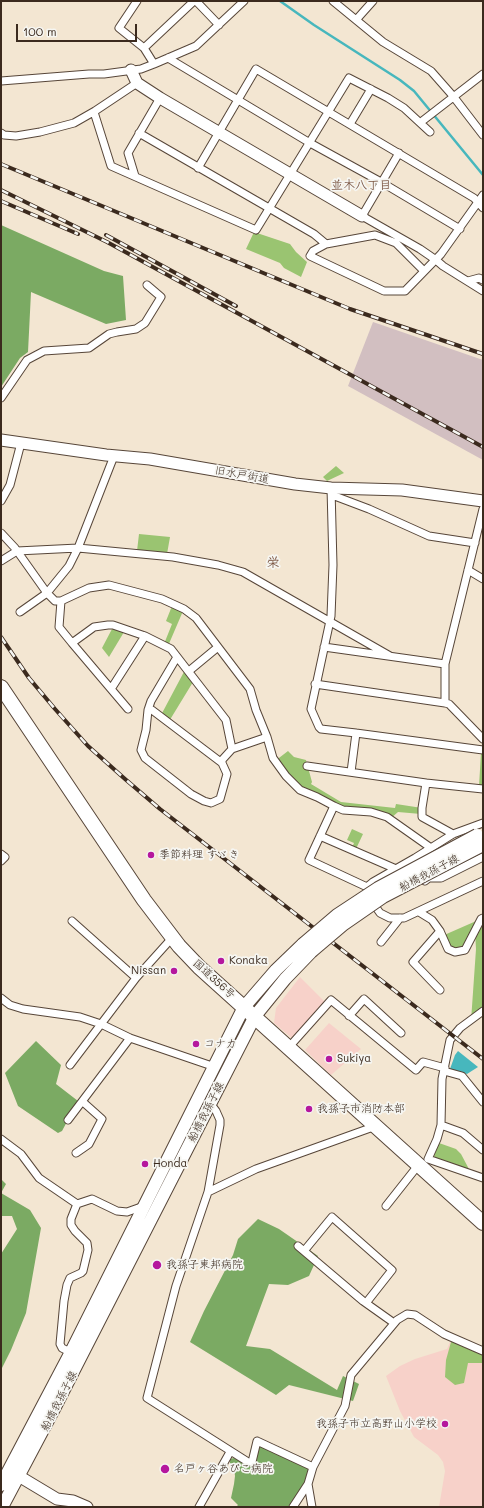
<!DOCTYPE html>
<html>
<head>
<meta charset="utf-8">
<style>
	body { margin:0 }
	#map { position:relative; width:484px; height:1508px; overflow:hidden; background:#f3e6d2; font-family:Mali,sans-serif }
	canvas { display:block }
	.frame { position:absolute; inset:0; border:2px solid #3b2a1e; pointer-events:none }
	.scale { position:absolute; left:16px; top:24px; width:121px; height:18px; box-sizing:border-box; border:2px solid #3b2a1e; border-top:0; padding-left:5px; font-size:12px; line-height:14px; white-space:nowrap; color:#3b2a1e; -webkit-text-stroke:3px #f6f6f2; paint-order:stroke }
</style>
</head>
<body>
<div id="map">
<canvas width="484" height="1508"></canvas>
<div class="frame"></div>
<div class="scale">100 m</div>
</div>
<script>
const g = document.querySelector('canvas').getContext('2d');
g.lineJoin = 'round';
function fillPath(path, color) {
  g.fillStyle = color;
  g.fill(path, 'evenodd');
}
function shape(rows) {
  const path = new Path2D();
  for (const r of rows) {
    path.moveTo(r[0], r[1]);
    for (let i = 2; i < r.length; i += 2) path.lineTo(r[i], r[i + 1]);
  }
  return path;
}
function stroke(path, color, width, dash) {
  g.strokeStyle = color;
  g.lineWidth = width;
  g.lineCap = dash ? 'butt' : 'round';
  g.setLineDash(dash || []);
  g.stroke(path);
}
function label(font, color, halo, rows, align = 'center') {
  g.font = font + ' Mali,"Klee One",sans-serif';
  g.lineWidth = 3.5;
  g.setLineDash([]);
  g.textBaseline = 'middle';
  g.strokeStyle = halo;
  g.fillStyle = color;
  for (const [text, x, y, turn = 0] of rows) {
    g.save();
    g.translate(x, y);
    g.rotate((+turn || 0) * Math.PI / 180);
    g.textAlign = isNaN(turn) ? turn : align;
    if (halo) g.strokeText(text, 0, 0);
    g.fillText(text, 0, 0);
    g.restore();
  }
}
fillPath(shape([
	[300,977,325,1002,293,1039,274,1023,276,1008],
	[329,1023,361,1049,331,1075,305,1050],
	[453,1340,483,1353,483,1507,439,1507,445,1471,443,1462,438,1455,414,1437,400,1411,386,1376,400,1366,415,1359,447,1349,450,1342]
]), '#f7d1c9');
fillPath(shape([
	[373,322,483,360,483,460,348,386]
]), '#d2bfc1');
fillPath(shape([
	[254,232,290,244,296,252,307,262,301,277,284,268,280,263,246,249],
	[336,466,344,473,327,481,323,477],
	[139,534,170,537,167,554,137,551],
	[172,606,183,611,168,646,164,644,172,624,166,621],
	[112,629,124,632,109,657,102,648],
	[186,668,193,682,168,723,160,717],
	[288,751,294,757,306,760,312,782,311,784,341,802,395,808,396,804,422,808,421,814,398,812,390,819,343,810,300,790,275,761],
	[481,753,483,755,483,785,479,786],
	[352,829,363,834,355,851,351,850,354,843,347,840],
	[483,918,483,1011,471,1021,476,949,475,931,465,950,455,952,442,936],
	[439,1143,456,1149,461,1154,470,1171,436,1160,434,1156],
	[452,1341,483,1353,483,1363,468,1363,464,1383,455,1385,445,1377,446,1360,451,1342]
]), '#9ac471');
fillPath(shape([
	[1,225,104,271,123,276,126,320,106,324,31,292,28,352,20,358,1,387],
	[36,1041,61,1065,56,1084,78,1101,62,1131,58,1133,18,1106,5,1073],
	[1,1179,6,1184,1,1193,30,1210,41,1228,26,1313,11,1350,1,1370,1,1254,17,1229,12,1216,1,1216],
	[258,1219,279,1229,318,1256,309,1276,288,1285,269,1284,246,1346,270,1349,337,1390,343,1376,359,1384,353,1401,289,1385,276,1395,190,1342,204,1311,233,1255,238,1239],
	[258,1445,309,1467,310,1469,306,1483,290,1507,236,1507,238,1505,231,1498,234,1484,235,1476,234,1468,230,1463,230,1459,234,1458,249,1466,252,1466,255,1461]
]), '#7baa63');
fillPath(shape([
	[458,1051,478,1067,467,1074,450,1069,455,1055]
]), '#47b7bd');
stroke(shape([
	[280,1,314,25,400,80,414,91,483,175]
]), '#47b7bd', 2.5);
const street = shape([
	[137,1,119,28,144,48,154,64],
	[196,1,219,25],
	[333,1,383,42,431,71,453,96,483,135],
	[356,20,373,1],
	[144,48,194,1],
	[168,58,310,143,381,182,460,229],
	[1,81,89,74,104,74,141,69,154,64,196,46,244,1],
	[94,112,111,166,256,230,349,78,388,98,404,108,430,132],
	[421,122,483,74],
	[350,124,371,89],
	[1,133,4,135,16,136,40,132,74,123,95,111,137,83],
	[139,133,314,234,326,244],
	[399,153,362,216,420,249,436,260,443,266,483,291],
	[198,168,256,69,474,198,483,208],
	[135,176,128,153,160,98],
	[424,271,396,243,375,235,326,244,313,251,310,256,384,291,405,291,441,254,483,195],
	[468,281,479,278,483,280],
	[1,398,27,360,44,351,89,348,109,334,117,332,136,329,145,323,161,297,147,285],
	[331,488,333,565,331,616,311,709,319,727,321,729,356,733,483,750],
	[332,495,369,509,429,536,475,543],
	[1,501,10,485,21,443],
	[483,509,445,664,445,703,449,704,483,739],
	[1,533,15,548,47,593,55,601,61,601,89,588,109,585,162,599,184,609,196,618,250,689,256,710,267,737,273,758,286,776,300,790,317,797,334,806,309,860,367,887,371,896],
	[1,561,17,551,78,548,173,557,218,565,243,572,390,656],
	[468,570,483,579],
	[61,601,59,627,72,643,94,627,108,625,113,625,145,636,171,649,226,720,232,749,267,737],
	[20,612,47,593,69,566,78,548,114,456],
	[72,643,111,689,145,636],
	[324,647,445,664],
	[177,657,151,701,148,710,146,730,141,750,145,758,191,794,204,801,211,803,220,799,227,774,222,763,222,760,232,749],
	[189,671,218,647],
	[315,684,445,703],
	[111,689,128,709],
	[148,710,152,710,222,763],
	[307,766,426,783,483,789],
	[351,772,356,733],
	[426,783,422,808,422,817,453,834],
	[334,806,343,810,371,812,387,817,431,848],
	[320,836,396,869],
	[1,854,5,857,1,861],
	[425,881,429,878,441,878,483,857],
	[367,887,373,882,415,858,453,834,483,823],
	[375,906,380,913,390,918,404,918,483,881],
	[419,912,432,920,440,931,413,962,440,990],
	[72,921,136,978,172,938],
	[440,931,448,949,455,952,465,950,481,919,483,918],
	[381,942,400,918],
	[1,998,10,1005,23,1009,80,1017,101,1024,130,1038,215,1067],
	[483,1011,460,1028,450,1040,442,1079,441,1125,437,1139,428,1159,483,1178],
	[349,1016,364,999,401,1033],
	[289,1047,331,1000,416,1070,423,1062,445,1068],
	[70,1065,136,978],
	[444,1071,462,1076,483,1102],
	[210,1103,216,1111,220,1120,220,1125,208,1192,176,1286,147,1398,248,1462,252,1462,257,1441,313,1467,308,1484,312,1507],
	[68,1120,130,1038],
	[441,1125,463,1133,483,1150],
	[1,1139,21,1154,39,1178,77,1204,71,1219,71,1225,75,1231,87,1243,88,1250,83,1271,81,1273,70,1278,67,1285,64,1301,60,1344,62,1348,74,1354],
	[76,1153,89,1144,102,1119,83,1102],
	[208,1192,256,1169,376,1126],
	[77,1204,92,1199,117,1211,127,1212,144,1206],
	[386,1206,420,1163],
	[298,1246,363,1301,394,1323],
	[304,1251,332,1217,392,1270,366,1303],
	[313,1467,345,1406,351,1375,397,1320,407,1314,415,1315,444,1334,483,1351],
	[199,1507,230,1452],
	[293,1507,308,1484]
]);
const secondary = shape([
	[131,70,137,83,160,98,362,216],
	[1,440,106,455,150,459,295,484,331,488,402,490,483,501],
	[12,1472,57,1499,73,1501,87,1507]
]);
const primary = shape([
	[1,1485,71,1352,244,1007,276,970,303,944],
	[2,1507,55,1407,255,1016,285,979,311,952]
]);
const highway = shape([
	[1,687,144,900,179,946,199,967,483,1223]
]);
stroke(street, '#574639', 9);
stroke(secondary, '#574639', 13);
stroke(primary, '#574639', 14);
stroke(highway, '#574639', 16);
stroke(street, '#fff', 7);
stroke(secondary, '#fff', 11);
stroke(primary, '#fff', 12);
stroke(highway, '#fff', 14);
const rail = shape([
	[1,164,350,309,483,354],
	[1,190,107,242,483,447],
	[1,201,78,234],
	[106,235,236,306],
	[1,637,29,678,55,709,88,746,125,779,160,809,483,1059]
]);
stroke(rail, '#3b2a1e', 4);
stroke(rail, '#f6f6f2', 2.5, [8]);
const primaryBridge = shape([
	[303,944,337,915,378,888,477,835],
	[311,952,344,924,383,897,483,845]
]);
stroke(primaryBridge, '#574639', 14, []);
stroke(primaryBridge, '#fff', 12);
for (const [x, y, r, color] of [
	[151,855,4,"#b5179e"],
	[221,961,4,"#b5179e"],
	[174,971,4,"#b5179e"],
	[196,1044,4,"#b5179e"],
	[329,1059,4,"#b5179e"],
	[309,1109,4,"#b5179e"],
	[145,1164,4,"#b5179e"],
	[157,1265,5,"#b5179e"],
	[445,1424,4,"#b5179e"],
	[165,1469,5,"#b5179e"]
]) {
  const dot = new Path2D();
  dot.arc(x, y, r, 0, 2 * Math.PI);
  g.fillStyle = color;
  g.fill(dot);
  stroke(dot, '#f6f6f2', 1.5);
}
label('11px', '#3b2a1e', '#f6f6f2', [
	["旧水戸街道",242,475,10],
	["船橋我孫子線",429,873,-28],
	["国道356号",214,979,42],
	["船橋我孫子線",206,1112,-63],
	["船橋我孫子線",59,1401,-63]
]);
label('11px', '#3b2a1e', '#f6f6f2', [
	["季節料理 すゞき",159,855],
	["Konaka",229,961],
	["Nissan",166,971,"right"],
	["コナカ",204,1044],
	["Sukiya",337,1059],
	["我孫子市消防本部",317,1109],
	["Honda",153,1164],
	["我孫子東邦病院",166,1265],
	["我孫子市立高野山小学校",437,1424,"right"],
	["名戸ヶ谷あびこ病院",174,1469]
], 'left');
label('bold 12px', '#7d5845', '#f6f6f2', [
	["並木八丁目",361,185]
]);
label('bold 13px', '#7d5845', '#f6f6f2', [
	["栄",273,563]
]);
</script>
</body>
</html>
